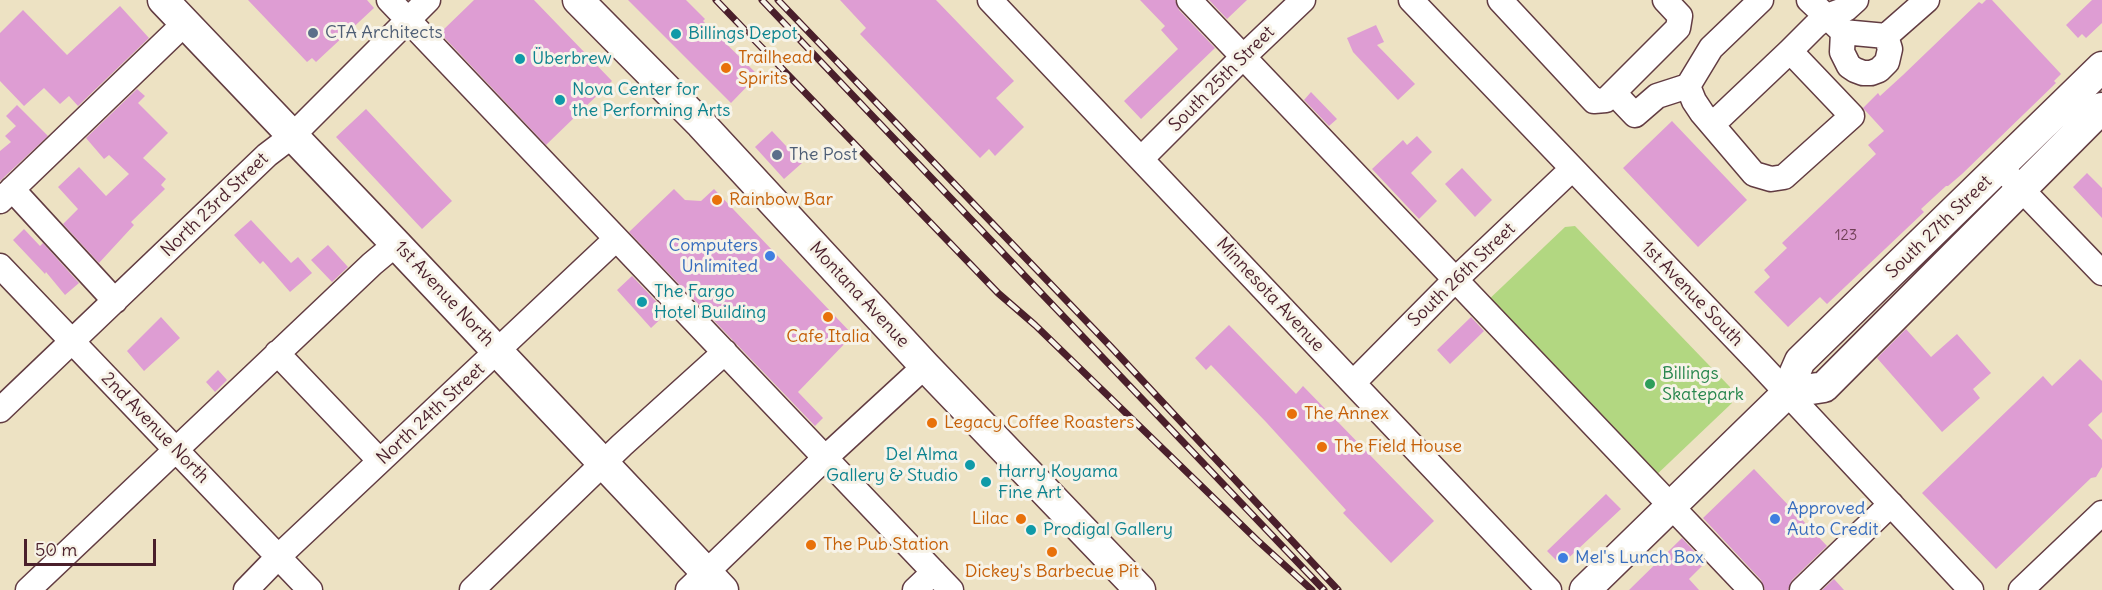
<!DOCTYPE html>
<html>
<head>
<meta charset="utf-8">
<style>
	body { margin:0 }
	#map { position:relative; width:2102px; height:590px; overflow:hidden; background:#ede2c3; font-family:Delius,sans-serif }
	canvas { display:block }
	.scale { position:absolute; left:24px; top:539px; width:132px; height:27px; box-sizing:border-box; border:3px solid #4a1f2b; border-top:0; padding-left:8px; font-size:18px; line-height:21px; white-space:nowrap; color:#4a1f2b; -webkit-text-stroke:4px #f7f3e8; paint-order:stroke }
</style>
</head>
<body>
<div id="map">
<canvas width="2102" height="590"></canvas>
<div class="scale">50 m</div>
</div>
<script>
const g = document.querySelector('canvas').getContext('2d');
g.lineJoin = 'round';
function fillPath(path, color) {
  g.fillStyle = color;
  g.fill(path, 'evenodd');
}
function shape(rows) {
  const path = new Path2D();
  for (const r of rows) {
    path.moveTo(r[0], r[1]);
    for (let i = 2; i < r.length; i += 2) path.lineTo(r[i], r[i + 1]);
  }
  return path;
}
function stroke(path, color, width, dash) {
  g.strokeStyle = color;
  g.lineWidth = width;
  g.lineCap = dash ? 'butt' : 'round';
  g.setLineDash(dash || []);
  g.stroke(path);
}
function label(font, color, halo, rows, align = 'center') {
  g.font = font + ' Delius,sans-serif';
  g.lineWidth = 6;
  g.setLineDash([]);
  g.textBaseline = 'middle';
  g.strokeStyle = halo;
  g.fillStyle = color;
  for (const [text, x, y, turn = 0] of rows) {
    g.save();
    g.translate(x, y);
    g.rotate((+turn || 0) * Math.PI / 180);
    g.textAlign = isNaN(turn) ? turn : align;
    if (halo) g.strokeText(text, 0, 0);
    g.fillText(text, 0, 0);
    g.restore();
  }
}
fillPath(shape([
	[1575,226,1730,387,1732,403,1651,480,1484,304,1565,227]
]), '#b2d781');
fillPath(shape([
	[248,0,367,0,374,8,316,62,312,58,307,62],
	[474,0,534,0,612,81,546,145,440,33],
	[628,0,686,0,705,19,703,21,758,75,731,103],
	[840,0,936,0,1014,81,996,98,1024,127,995,156,989,149,980,158,860,34,866,28],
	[1140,0,1175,0,1179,10,1215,48,1141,119,1124,101,1178,49,1161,30,1165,26],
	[1209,0,1247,0,1227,19],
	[1986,0,1992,0,2061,74,2054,81,2056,83,1962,174,1948,186,1946,186,1921,209,1924,212,1827,304,1820,297,1788,327,1754,292,1770,277,1764,270,1787,248,1782,243,1876,154,1868,145,1884,131,1863,108,1878,93,1880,96,1903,75,1979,2,1982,4],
	[2092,0,2102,0,2102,23,2086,38,2082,34,2078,38,2066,25],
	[120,6,149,38,78,106,69,96,60,104,44,88,24,106,0,81,0,33,23,10,67,55],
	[1376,25,1384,42,1377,45,1415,84,1398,100,1353,52,1347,38],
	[137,89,145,96,138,103,168,133,143,158,166,179,161,185,165,189,131,222,134,225,99,263,63,224,78,209,58,187,79,167,106,196,129,174,109,155,104,159,86,138],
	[1311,92,1337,119,1329,126,1304,100],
	[17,105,48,136,0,181,0,151,11,142,5,136,16,126,6,116],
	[366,109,452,201,422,229,336,137],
	[1672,121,1747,200,1698,247,1623,168],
	[772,131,802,163,784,179,755,147],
	[1417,136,1432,152,1411,173,1437,201,1419,219,1372,169,1403,140,1407,145],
	[1462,168,1492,200,1475,217,1445,184],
	[2087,173,2102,188,2102,218,2073,187],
	[674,189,685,200,701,201,714,189,853,335,798,392,823,418,815,426,629,232],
	[251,220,291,263,298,257,312,273,290,292,263,261,260,264,234,235],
	[24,229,40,246,43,243,79,283,65,295,46,272,45,274,13,240],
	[328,245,348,267,332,282,311,260],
	[632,276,667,313,651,328,617,290],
	[161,317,180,338,144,371,127,351],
	[1471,317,1484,331,1450,364,1437,350],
	[1229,325,1296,394,1303,386,1434,521,1391,563,1343,513,1346,510,1266,422,1211,365,1206,370,1195,358],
	[1906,329,1931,357,1957,334,1991,373,1973,389,1980,398,1942,432,1877,358],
	[2080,359,2102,381,2102,412,2088,425,2102,440,2102,467,2096,477,2091,478,1996,569,1922,493,2043,376,2052,386],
	[218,370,227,380,215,392,206,382],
	[1754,469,1827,546,1792,580,1788,590,1765,590,1761,580,1703,518],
	[1606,494,1621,509,1561,565,1547,551],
	[1682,538,1705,563,1689,579,1699,590,1629,590],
	[1834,579,1844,590,1822,590]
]), '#de9dd3');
const minor = shape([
	[389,0,951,590],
	[990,0,1549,590],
	[1189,0,1751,590],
	[1411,0,1759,363,1971,590],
	[1500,0,1594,101,1606,100,1678,28,1680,16,1665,0],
	[1809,0,1843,32,1842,52,1849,66,1855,70,1863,73,1871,73,1879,70,1887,62,1890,49,1886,36],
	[1843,32,1886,36,1927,0],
	[1790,51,1815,26,1827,16,1846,9,1856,0],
	[1688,86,1694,101,1702,113,1754,174,1771,179,1784,177,1852,116,1790,51,1713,124],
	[1688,86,1711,48,1761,0],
	[1614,93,1635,115,1657,96,1688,86],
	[1141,159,1243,57,1303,0],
	[2000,167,2102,273],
	[12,189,115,301],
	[0,201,185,23],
	[0,266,310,590],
	[277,353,380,461],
	[1353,383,1455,280,1572,169],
	[0,410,267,155,292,136,428,0],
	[28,590,372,264,396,244],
	[246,590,279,556,616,239],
	[472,590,622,445,725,352],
	[688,590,825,458,925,366],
	[915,590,934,572],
	[1802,590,1891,504],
	[2021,590,2102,513]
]);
const major = shape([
	[163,0,396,244,723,590],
	[578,0,701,124,925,366,1140,590],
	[1786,393,1824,387,2102,108],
	[1585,590,1780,400,1786,393,1800,361,2102,67]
]);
stroke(minor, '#623c42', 27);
stroke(major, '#623c42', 33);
stroke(minor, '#fff', 24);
stroke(major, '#fff', 30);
const rail = shape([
	[716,0,998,293,1035,325,1258,541,1312,590],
	[762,0,1324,590],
	[778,0,1112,348,1338,590]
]);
stroke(rail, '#4a1f2b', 7);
stroke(rail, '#f7f3e8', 4.5, [14]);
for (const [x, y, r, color] of [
	[313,33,6,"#5c6f8a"],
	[676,34,6,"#0f9aa8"],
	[520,59,6,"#0f9aa8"],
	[726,68,6,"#e8710a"],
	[560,100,6,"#0f9aa8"],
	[777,155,6,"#5c6f8a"],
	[717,200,6,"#e8710a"],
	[770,256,6,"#3f7fe0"],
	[642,302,6,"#0f9aa8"],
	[828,317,6,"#e8710a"],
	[1650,384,6,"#2e9e5b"],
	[1292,414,6,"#e8710a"],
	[932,423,6,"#e8710a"],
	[1322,447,6,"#e8710a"],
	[970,465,6,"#0f9aa8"],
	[986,482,6,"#0f9aa8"],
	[1021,519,6,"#e8710a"],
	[1775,519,6,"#3f7fe0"],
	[1031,530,6,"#0f9aa8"],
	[811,545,6,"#e8710a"],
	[1052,552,6,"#e8710a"],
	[1563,558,6,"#3f7fe0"]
]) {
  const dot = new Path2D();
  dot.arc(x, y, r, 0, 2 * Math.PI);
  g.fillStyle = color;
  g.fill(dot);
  stroke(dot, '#f7f3e8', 2);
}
label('15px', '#6f3e55', null, [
	["123",1846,236]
]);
label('18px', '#4e5e75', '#f7f3e8', [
	["CTA Architects",325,33],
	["The Post",789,155]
], 'left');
label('18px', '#0d838f', '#f7f3e8', [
	["Billings Depot",688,34],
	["Überbrew",532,59],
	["Nova Center for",572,90],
	["the Performing Arts",572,111],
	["The Fargo",654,292],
	["Hotel Building",654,313],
	["Del Alma",958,455,"right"],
	["Gallery & Studio",958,476,"right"],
	["Harry Koyama",998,472],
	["Fine Art",998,493],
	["Prodigal Gallery",1043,530]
], 'left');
label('18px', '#c56008', '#f7f3e8', [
	["Trailhead",738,58],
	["Spirits",738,79],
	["Rainbow Bar",729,200],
	["Cafe Italia",828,337,"center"],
	["The Annex",1304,414],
	["Legacy Coffee Roasters",944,423],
	["The Field House",1334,447],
	["Lilac",1009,519,"right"],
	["The Pub Station",823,545],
	["Dickey's Barbecue Pit",1052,572,"center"]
], 'left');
label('18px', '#4a1f2b', '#f7f3e8', [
	["South 25th Street",1222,79,-45],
	["North 23rd Street",215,205,-44],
	["South 27th Street",1939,227,-44],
	["South 26th Street",1462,275,-44],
	["1st Avenue North",444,294,47],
	["1st Avenue South",1692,294,46],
	["Montana Avenue",859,295,47],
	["Minnesota Avenue",1270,295,47],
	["North 24th Street",431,414,-43],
	["2nd Avenue North",155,428,46]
]);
label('18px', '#366cbe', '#f7f3e8', [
	["Computers",758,246,"right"],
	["Unlimited",758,267,"right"],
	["Approved",1787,509],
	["Auto Credit",1787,530],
	["Mel's Lunch Box",1575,558]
], 'left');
label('18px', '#27864d', '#f7f3e8', [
	["Billings",1662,374],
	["Skatepark",1662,395]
], 'left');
</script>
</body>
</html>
